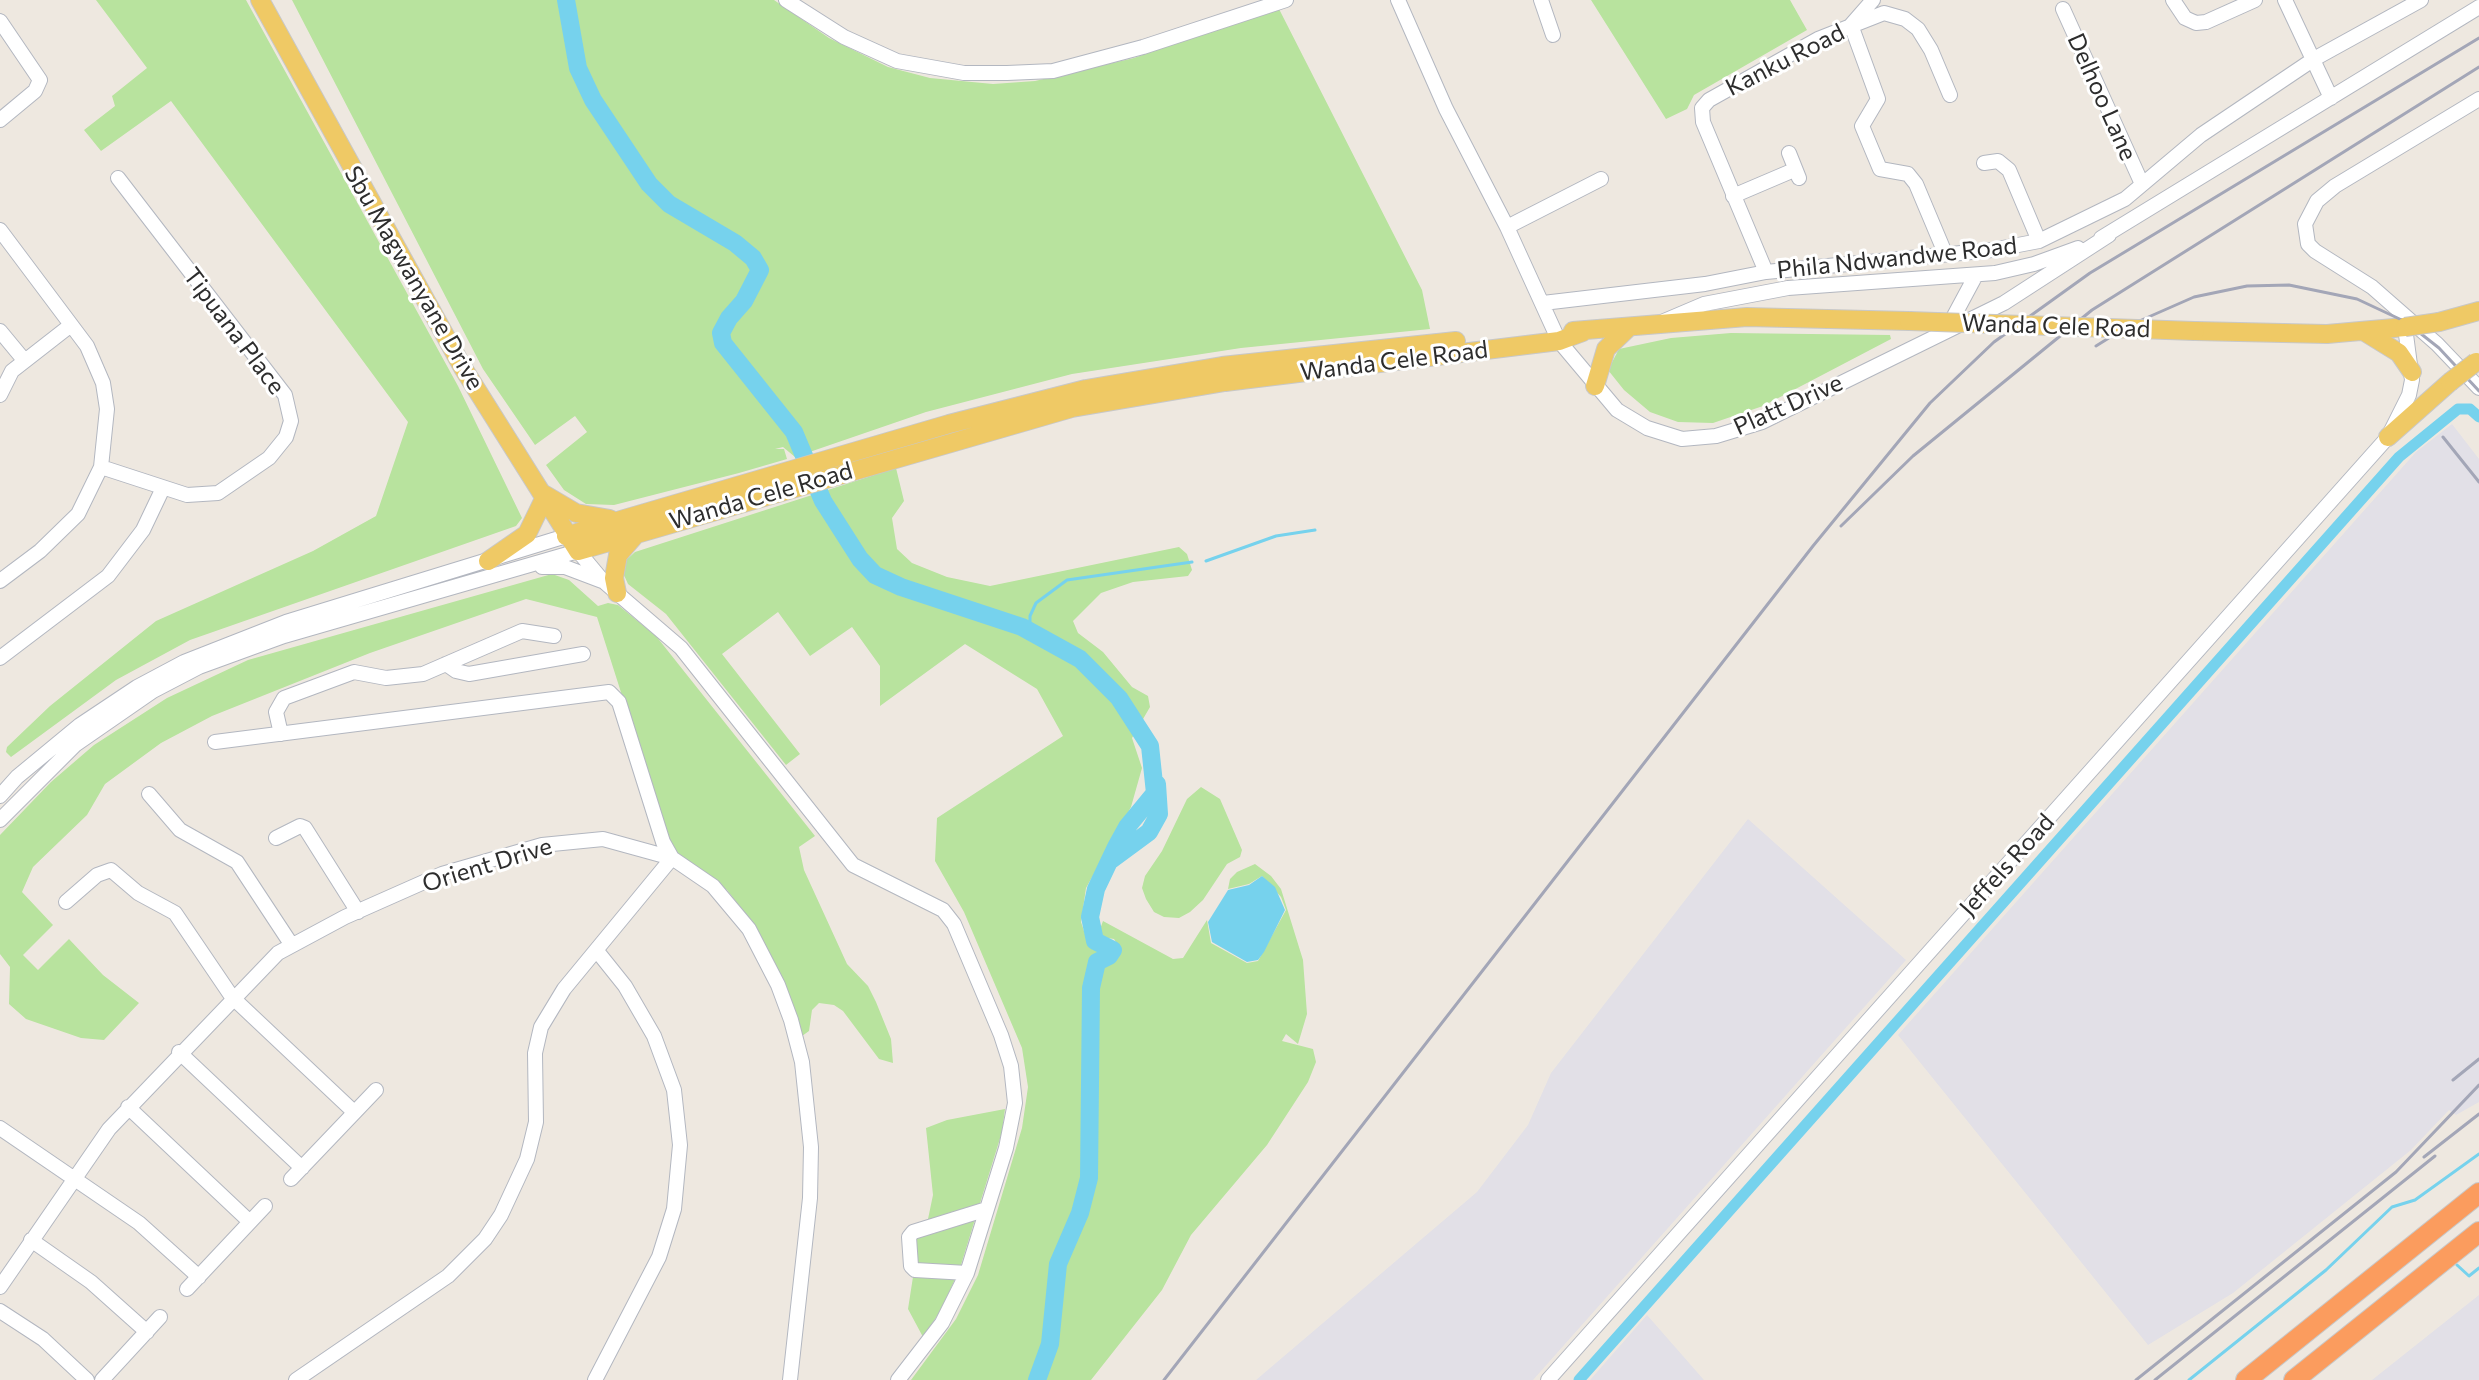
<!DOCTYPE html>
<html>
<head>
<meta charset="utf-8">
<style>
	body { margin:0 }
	canvas { display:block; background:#eee8e0 }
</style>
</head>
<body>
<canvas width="2479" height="1380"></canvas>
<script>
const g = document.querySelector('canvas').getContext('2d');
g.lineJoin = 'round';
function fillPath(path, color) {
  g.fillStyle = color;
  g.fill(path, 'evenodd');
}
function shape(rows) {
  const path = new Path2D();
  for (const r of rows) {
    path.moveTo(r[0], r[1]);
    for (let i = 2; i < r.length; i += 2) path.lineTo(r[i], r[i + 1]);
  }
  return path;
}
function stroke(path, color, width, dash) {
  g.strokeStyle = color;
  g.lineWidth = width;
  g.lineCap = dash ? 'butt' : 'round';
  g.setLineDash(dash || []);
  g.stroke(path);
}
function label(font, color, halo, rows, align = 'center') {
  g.font = font + ' Commissioner,sans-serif';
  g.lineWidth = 6;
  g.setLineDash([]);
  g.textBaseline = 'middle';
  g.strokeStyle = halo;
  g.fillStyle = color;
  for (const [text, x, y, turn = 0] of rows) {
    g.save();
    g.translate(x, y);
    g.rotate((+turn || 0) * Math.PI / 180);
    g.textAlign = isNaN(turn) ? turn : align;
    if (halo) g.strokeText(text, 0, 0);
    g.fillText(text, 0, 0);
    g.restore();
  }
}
fillPath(shape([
	[2452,424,2479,459,2479,1102,2456,1115,2449,1110,2411,1150,2233,1293,2148,1345,1898,1035,2416,452],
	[1748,819,1906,960,1533,1380,1256,1380,1477,1192,1528,1125,1551,1073],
	[2479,1295,2479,1380,2372,1380],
	[1647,1315,1704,1380,1590,1380]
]), '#e2e0e7');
fillPath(shape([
	[96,0,246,0,458,386,522,518,516,526,190,640,116,680,11,757,6,752,7,747,50,706,156,621,313,551,376,516,408,422,171,101,101,151,84,130,115,106,112,96,147,68],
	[292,0,774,0,829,38,888,67,930,78,993,84,1035,81,1134,58,1278,7,1422,290,1430,329,1241,348,1072,374,926,412,795,457,783,447,775,449,784,449,787,459,739,473,614,505,586,504,564,490,546,465,587,432,575,416,535,445,483,369],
	[1591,0,1790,0,1807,30,1694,95,1687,109,1666,119],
	[1731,333,1890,335,1891,339,1763,406,1713,423,1678,422,1650,412,1624,390,1608,370,1619,349,1671,338],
	[896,468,904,501,892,518,897,549,912,563,947,577,990,586,1179,547,1187,554,1192,570,1188,576,1133,582,1101,593,1073,621,1078,633,1103,652,1132,687,1148,696,1150,707,1132,738,1142,768,1131,807,1086,888,1081,922,1089,946,1111,961,1121,950,1114,939,1102,937,1099,932,1103,921,1173,959,1183,958,1207,920,1211,943,1247,963,1258,961,1286,910,1281,897,1262,876,1249,884,1228,889,1230,879,1237,872,1255,864,1271,876,1281,889,1303,960,1307,1014,1298,1044,1286,1034,1282,1041,1313,1049,1316,1062,1308,1082,1267,1145,1191,1235,1162,1290,1091,1380,911,1380,956,1319,978,1275,1022,1128,1028,1087,1022,1048,964,912,935,861,937,818,1063,736,1037,689,965,644,880,706,880,666,852,627,810,656,778,612,722,654,800,754,786,765,666,614,628,584,623,573,623,563,635,552],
	[552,574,569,580,598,606,608,603,618,605,656,636,815,836,799,847,804,870,847,964,868,986,876,1002,891,1039,893,1063,879,1059,843,1011,834,1005,819,1003,812,1010,809,1031,802,1036,784,981,751,921,727,890,676,855,668,840,597,617,526,599,370,653,212,716,161,743,105,784,87,815,33,867,22,892,53,925,23,955,38,970,69,939,103,975,139,1003,104,1040,81,1038,26,1019,9,1004,10,967,0,954,0,835,51,782,94,745,167,698,248,660],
	[1201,787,1220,799,1242,850,1240,857,1227,864,1203,900,1190,912,1179,918,1164,917,1154,912,1146,899,1142,888,1145,876,1162,851,1187,799],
	[1005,1109,1002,1132,960,1268,941,1310,923,1337,908,1309,915,1264,914,1239,928,1219,933,1195,926,1128,947,1120]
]), '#b8e39e');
fillPath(shape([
	[1262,876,1275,887,1285,910,1264,952,1258,960,1247,962,1212,942,1208,922,1228,890,1249,885]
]), '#76d2ed');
stroke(shape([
	[1206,561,1276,536,1315,530],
	[1030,632,1030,616,1036,603,1067,580,1192,562],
	[2457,1265,2469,1276,2479,1268],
	[2189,1380,2326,1270,2392,1207,2415,1200,2479,1154]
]), '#76d2ed', 3);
stroke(shape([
	[1579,1380,2399,457,2458,409,2470,409,2479,417]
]), '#76d2ed', 11);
stroke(shape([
	[566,0,578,68,593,100,649,184,669,204,735,243,753,258,760,270,744,301,729,318,721,333,723,343,794,432,823,501,860,559,875,575,901,587,1022,627,1080,659,1119,698,1150,746,1155,793,1127,827,1116,847,1096,889,1090,917,1095,941,1113,950,1109,956,1097,962,1091,988,1089,1178,1080,1213,1058,1264,1050,1344,1037,1380],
	[1111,860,1149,832,1159,814,1157,784]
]), '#76d2ed', 18);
const minor = shape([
	[786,0,844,37,897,61,964,73,1007,73,1053,71,1143,47,1286,0],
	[1398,0,1446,109,1507,227,1559,341,1617,410,1647,428,1682,439,1716,436,1762,422,2004,303,2109,235],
	[1541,0,1553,35],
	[1873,0,1851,25,1878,99,1862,126,1880,169,1908,174,1916,184,1945,253],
	[2173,0,2185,18,2196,23,2206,22,2255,0],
	[2285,0,2331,98],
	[2063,9,2142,184],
	[0,21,40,80,35,91,0,120],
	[2479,99,2335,186,2317,201,2305,224,2308,244,2315,251,2372,287,2437,344,2479,388],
	[1789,153,1799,178],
	[1984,163,1998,161,2009,170,2039,241],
	[1733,196,1794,170],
	[1507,227,1601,179],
	[0,230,87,346,103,383,107,409,101,467,78,514,40,551,0,581],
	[2101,238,2479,7],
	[1766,272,1703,122,1702,108,1709,100,1818,39,1884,13,1905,19,1918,29,1931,50,1950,95],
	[1543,303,1705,284,1766,272,1992,250,2039,241,2125,199,2201,135,2314,59,2421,0],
	[1664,321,1704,304,1788,288,1995,273,2034,264,2078,248],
	[1947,329,1976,275],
	[0,331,24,360],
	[0,395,12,371,71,325],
	[101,467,187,495,218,493,269,458,286,437,291,421,285,395,118,178],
	[542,567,565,567,602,581],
	[0,658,108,576,143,530,163,488],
	[446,664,456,671,469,674,583,654],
	[281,734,276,712,284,698,354,672,386,678,423,674,522,631,554,636],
	[215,742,609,692,619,702,663,842,672,858,564,989,541,1027,535,1053,536,1122,527,1159,501,1215,485,1239,448,1276,296,1380],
	[149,794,180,830,237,862,291,944],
	[0,796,17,777,80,725,137,687,184,662,286,622,566,536],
	[0,820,75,745,153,691,199,667,284,636,578,551,603,581,681,648,853,865,943,910,954,924,1001,1035,1011,1066,1015,1103,1006,1148,967,1273,942,1323,898,1380],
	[276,838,300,826,305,828,358,912],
	[66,902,97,875,111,870,138,893,175,913,232,997,354,1112],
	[179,1052,302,1168],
	[128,1107,250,1222],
	[0,1128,139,1223,199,1277],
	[291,1179,376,1090],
	[31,1240,91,1282,147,1332],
	[967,1273,915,1270,911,1266,909,1237,913,1232,987,1209],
	[0,1287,109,1129,278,953,345,917,442,874,542,845,603,839,672,858,713,886,749,929,778,985,791,1020,802,1062,811,1147,810,1198,790,1380],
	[187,1289,265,1206],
	[0,1311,43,1339,87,1380],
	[102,1380,160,1317],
	[595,1380,659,1257,674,1209,680,1145,674,1090,654,1036,625,986,597,951],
	[1548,1380,2388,437,2409,395,2412,380,2405,327]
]);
const major = shape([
	[260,0,463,368,578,551,1072,408,1225,382,1559,341,1583,332],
	[2439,322,2479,311],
	[1573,331,1747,317,1909,321],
	[2195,331,2327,334,2405,327],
	[2365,332,2399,353,2412,372],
	[1595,386,1606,349,1629,327],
	[2388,437,2450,382],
	[542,493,576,513,610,519],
	[566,536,949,424,1086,389,1222,366,1456,341],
	[488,561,527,534,544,499],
	[617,593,614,578,618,555,637,533]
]);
const highway = shape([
	[2246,1380,2479,1193],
	[2294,1380,2479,1232]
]);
stroke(minor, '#b3b7c0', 16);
stroke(major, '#c8c8c8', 20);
stroke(highway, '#c8c8c8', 22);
stroke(minor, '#fff', 14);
stroke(major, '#efc965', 18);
stroke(highway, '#fb9c5e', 20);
stroke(shape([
	[2096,346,2128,326,2194,297,2247,286,2289,285,2357,299,2406,322,2439,348,2479,391],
	[2443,437,2479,482],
	[1841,526,1913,456,2092,310,2479,67],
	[2453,1080,2479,1059],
	[2424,1157,2479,1114],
	[1164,1380,1813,546,1930,403,1994,342,2090,273,2479,38],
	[2136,1380,2396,1172,2479,1085],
	[2155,1380,2435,1156]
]), '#a3a6b7', 3);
const majorBridge = shape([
	[1909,321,2195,331],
	[2405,327,2439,322],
	[2450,382,2476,362]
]);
stroke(majorBridge, '#c8c8c8', 20, []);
stroke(majorBridge, '#efc965', 18);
label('24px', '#2d2d2d', '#fff', [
	["Kanku Road",1785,60,-27],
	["Delhoo Lane",2102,97,66],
	["Phila Ndwandwe Road",1897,258,-6],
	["Sbu Magwanyane Drive",414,278,60],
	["Wanda Cele Road",2056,326,2],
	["Tipuana Place",234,331,53],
	["Wanda Cele Road",1394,361,-7],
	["Platt Drive",1788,405,-24],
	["Wanda Cele Road",761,496,-16],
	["Orient Drive",487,865,-17],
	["Jeffels Road",2007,865,-48]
]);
</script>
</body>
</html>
